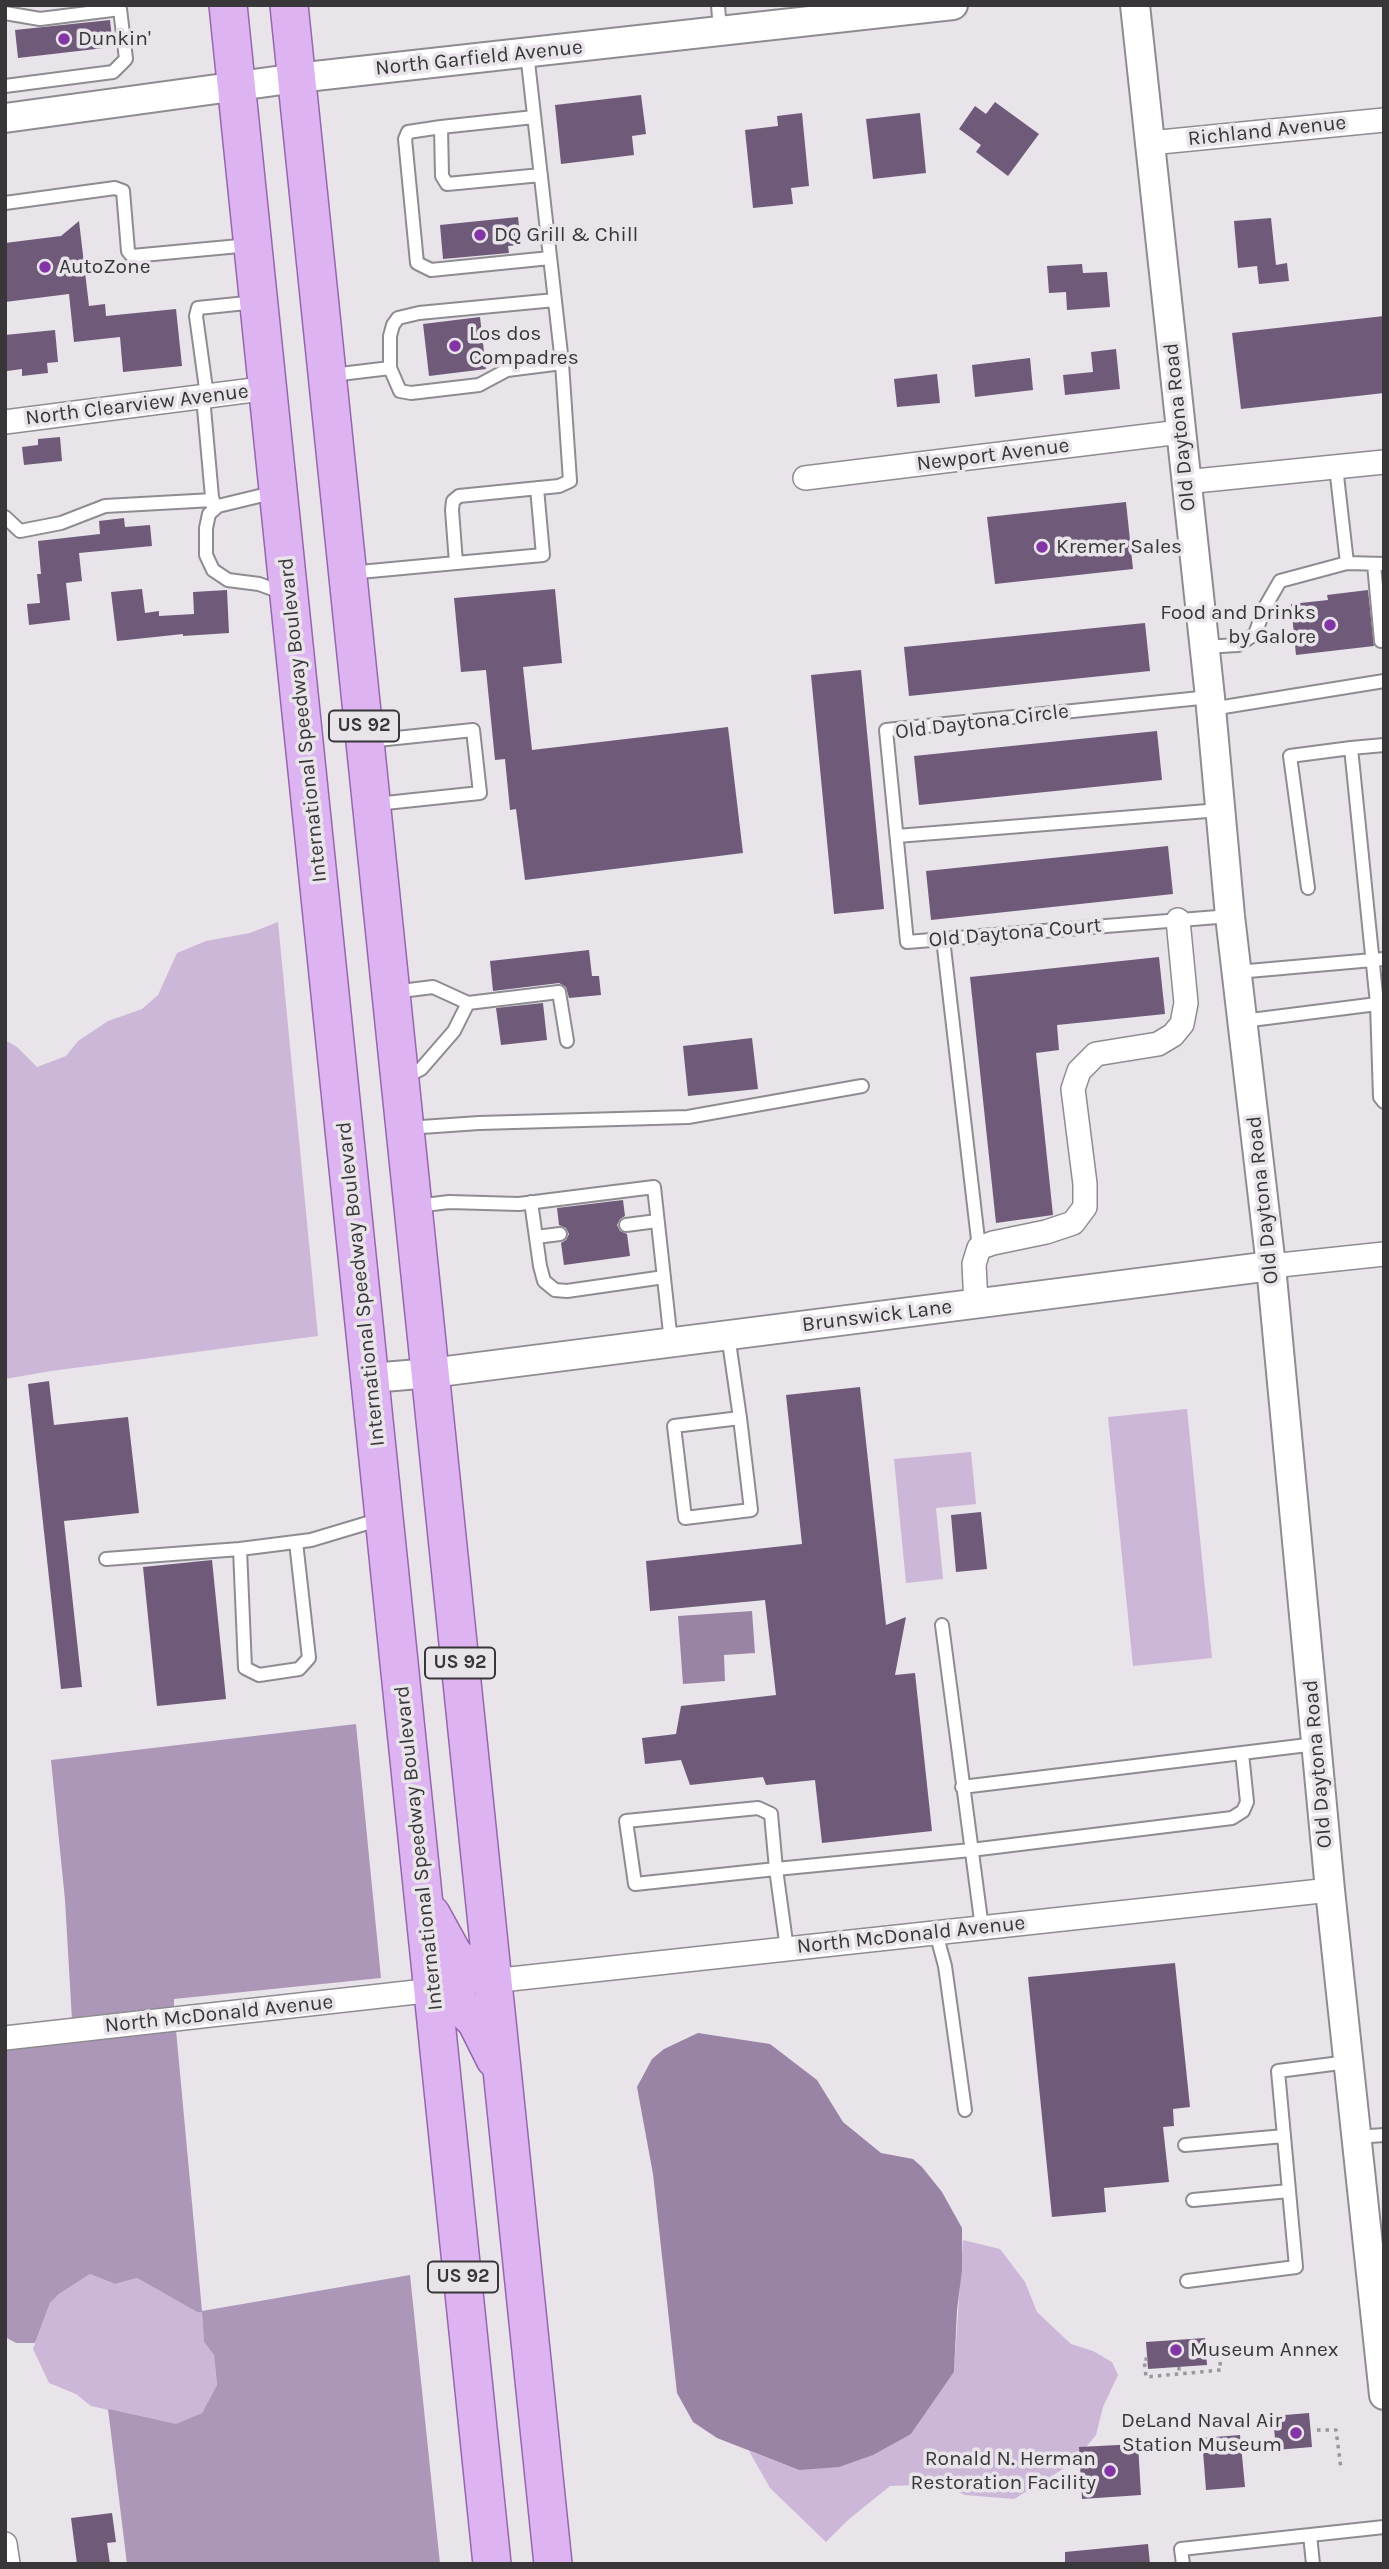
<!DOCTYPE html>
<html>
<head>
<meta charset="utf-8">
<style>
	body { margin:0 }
	#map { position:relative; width:1389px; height:2569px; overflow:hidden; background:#e8e4ea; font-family:Karla,sans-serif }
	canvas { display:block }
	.frame { position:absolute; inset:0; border:7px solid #383639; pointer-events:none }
</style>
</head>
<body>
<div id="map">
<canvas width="1389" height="2569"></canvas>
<div class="frame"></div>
</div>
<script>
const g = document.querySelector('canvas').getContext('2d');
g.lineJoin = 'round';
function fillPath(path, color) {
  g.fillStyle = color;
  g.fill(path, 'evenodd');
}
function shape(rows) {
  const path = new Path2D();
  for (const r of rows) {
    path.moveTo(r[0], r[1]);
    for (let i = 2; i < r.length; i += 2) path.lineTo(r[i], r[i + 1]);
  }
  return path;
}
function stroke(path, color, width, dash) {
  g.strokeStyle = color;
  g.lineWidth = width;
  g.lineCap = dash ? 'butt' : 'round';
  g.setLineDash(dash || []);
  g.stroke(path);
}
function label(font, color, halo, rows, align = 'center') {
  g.font = font + ' Karla,sans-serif';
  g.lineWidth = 7;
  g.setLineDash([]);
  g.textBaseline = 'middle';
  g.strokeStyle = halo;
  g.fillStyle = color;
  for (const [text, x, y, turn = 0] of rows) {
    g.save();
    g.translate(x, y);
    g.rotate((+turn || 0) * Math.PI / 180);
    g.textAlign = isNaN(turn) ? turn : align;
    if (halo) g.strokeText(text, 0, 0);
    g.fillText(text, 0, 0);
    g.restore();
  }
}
fillPath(shape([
	[278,922,318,1336,51,1371,5,1379,5,1040,17,1047,37,1067,66,1056,78,1041,108,1021,142,1009,158,995,177,953,206,941,250,933],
	[1187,1409,1212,1658,1133,1666,1108,1417],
	[971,1452,976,1504,936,1508,943,1579,906,1583,894,1459],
	[963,2240,1000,2249,1025,2282,1037,2312,1071,2344,1093,2351,1112,2362,1118,2375,1103,2407,1096,2435,1073,2463,1014,2499,965,2495,942,2484,890,2486,848,2520,826,2542,770,2488,749,2451,799,2470,911,2434,954,2372],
	[90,2274,115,2284,137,2278,197,2312,202,2311,204,2342,214,2355,217,2386,202,2413,176,2425,91,2406,76,2394,49,2383,33,2349,50,2303,59,2294]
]), '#ccb7d8');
fillPath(shape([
	[356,1724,381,1978,174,1999,174,2008,72,2020,65,1900,51,1760],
	[176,2030,202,2311,410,2275,440,2564,127,2564,108,2409,176,2424,202,2413,217,2385,214,2355,204,2342,202,2312,197,2312,137,2278,115,2284,90,2274,59,2294,50,2303,35,2343,16,2343,5,2337,5,2049]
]), '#ac97b8');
fillPath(shape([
	[752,1611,755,1653,724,1655,725,1681,683,1684,678,1616],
	[698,2033,770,2044,817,2080,843,2122,881,2153,913,2159,922,2167,942,2192,962,2228,962,2270,957,2310,954,2372,911,2434,873,2455,839,2467,799,2470,717,2438,693,2422,677,2393,653,2174,637,2087,652,2059,664,2049]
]), '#9a84a5');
fillPath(shape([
	[110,20,113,47,18,58,15,30],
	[641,95,646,134,632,136,634,155,561,164,555,105],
	[995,102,1039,134,1008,176,976,152,981,145,959,129,975,106,986,114],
	[802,113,809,186,791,188,793,204,753,208,745,130,778,126,777,116],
	[920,113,926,173,873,179,866,119],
	[518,217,521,245,508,246,509,253,443,259,440,225],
	[1271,218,1276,265,1287,263,1289,281,1259,284,1257,266,1238,268,1234,221],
	[79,221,89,306,105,304,106,316,176,309,182,366,123,372,120,337,74,342,69,294,5,302,5,243,61,236],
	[1082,264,1083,273,1107,272,1110,307,1067,310,1066,292,1049,293,1047,266],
	[1384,316,1384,393,1241,409,1232,333],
	[480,317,486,369,429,376,423,324],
	[55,330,58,362,47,363,48,373,22,376,22,369,7,371,5,335],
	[1116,349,1120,389,1065,395,1063,375,1093,372,1091,352],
	[1030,358,1033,390,975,397,972,365],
	[937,374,940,403,897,407,894,379],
	[60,437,62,461,24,465,22,447,38,445,38,439],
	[1126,502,1133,569,995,584,987,517],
	[124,518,125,527,150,525,152,546,79,553,82,581,66,583,70,620,29,625,27,604,40,603,37,574,41,574,38,541,100,534,99,521],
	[142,589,145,613,159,611,159,616,194,614,193,592,227,590,229,633,183,636,183,634,117,641,111,592],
	[555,589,562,663,523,667,532,750,728,727,743,853,525,880,516,809,510,810,505,759,495,760,486,670,461,672,454,598],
	[1368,590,1374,646,1296,655,1291,604,1328,600,1327,595],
	[1145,623,1150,671,909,696,904,647],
	[861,670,884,909,834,914,811,675],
	[1157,731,1162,780,919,805,914,756],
	[1168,846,1173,894,931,920,926,871],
	[589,950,592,976,599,976,601,995,569,998,566,987,559,983,493,991,490,961],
	[1159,957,1165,1014,1057,1025,1059,1050,1036,1053,1053,1215,996,1223,970,977],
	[543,1003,547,1040,501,1045,496,1008],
	[752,1038,758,1089,688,1096,683,1046],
	[623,1200,625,1216,620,1219,617,1225,620,1231,627,1234,630,1256,564,1265,561,1243,566,1240,569,1234,566,1228,559,1225,557,1208],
	[49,1381,54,1425,128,1417,139,1513,64,1521,82,1687,61,1689,28,1384],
	[860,1387,886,1625,906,1617,895,1675,915,1673,932,1831,822,1843,815,1780,766,1785,763,1777,690,1785,681,1760,645,1764,642,1738,676,1734,681,1706,776,1695,765,1600,650,1611,646,1561,802,1544,786,1395],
	[981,1512,987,1569,956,1572,951,1515],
	[212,1560,226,1699,157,1706,143,1567],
	[1175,1963,1190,2107,1173,2109,1174,2126,1163,2127,1169,2182,1104,2188,1106,2212,1052,2217,1028,1977],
	[1205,2338,1207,2365,1148,2369,1146,2342],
	[1309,2413,1312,2447,1276,2450,1273,2416],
	[1240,2435,1245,2487,1206,2490,1202,2438],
	[1138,2444,1141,2495,1082,2499,1079,2447],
	[112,2513,116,2542,107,2543,110,2564,77,2564,71,2518],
	[1148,2544,1150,2564,1065,2564,1065,2552]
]), '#6f5a7a');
const service = shape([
	[718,5,720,31],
	[5,13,40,19,120,9,126,59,113,72,5,86],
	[534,117,441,127,442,176,447,184,541,175],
	[441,127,408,132,405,139,417,263,431,270,550,258],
	[5,203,115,188,123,191,128,251,132,256,250,245],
	[390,368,390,336,393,325,398,318,419,313,555,300],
	[332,375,390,368,400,391,411,393,479,385,507,370,562,363,527,53],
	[207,396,196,316,198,308,256,302],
	[203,397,213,508],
	[276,492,218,506,209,514,206,528,206,555,213,570,228,580,259,584,284,593],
	[5,517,20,531,61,523,105,506,213,500],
	[456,563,543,555,537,488],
	[1347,563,1384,564],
	[1374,564,1381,641,1384,641],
	[349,573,456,563,452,510,453,501,459,496,559,486,570,481,562,363],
	[1204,647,1238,645,1255,634,1265,607,1280,581,1347,563,1336,467],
	[1210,697,886,730,907,942,1230,916],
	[1211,709,1384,681],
	[368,741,473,730,480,793,376,804],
	[897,836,1220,810],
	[1308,888,1290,756,1351,748],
	[943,939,979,1248],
	[1237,972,1384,959],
	[393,992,433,987,468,1003,559,992,567,1041],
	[1377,1004,1351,748,1384,745],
	[1243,1021,1377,1004,1380,1097,1384,1102],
	[404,1078,421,1069,454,1031,468,1003],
	[407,1128,479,1123,688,1117,862,1086],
	[531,1202,540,1266,544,1281,555,1290,567,1291,664,1277],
	[416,1206,449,1202,519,1204,654,1187,671,1342],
	[626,1225,657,1221],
	[536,1237,560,1234],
	[728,1335,740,1418,674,1426,685,1518,751,1510,740,1418],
	[296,1542,309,1658,299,1669,259,1675,245,1668,240,1549,311,1540,381,1519],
	[106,1559,240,1549],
	[942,1625,982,1928],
	[962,1787,1316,1744],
	[936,1933,945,1966,965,2110],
	[787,1949,776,1869,771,1814,758,1808,626,1821,635,1884,776,1869,971,1850,1232,1818,1243,1811,1247,1802,1242,1753],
	[1356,2137,1384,2135],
	[1185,2145,1284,2136],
	[1193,2200,1289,2191],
	[1187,2281,1296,2267,1278,2071,1348,2062],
	[1310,2535,1313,2564],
	[1183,2564,1181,2549,1384,2527]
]);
const minor = shape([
	[1150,143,1384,120],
	[5,422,269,388],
	[805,478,1180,432],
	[1185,482,1384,462],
	[1271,1266,1384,1254],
	[976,1304,974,1264,979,1248,993,1243,1046,1232,1073,1223,1085,1207,1085,1184,1073,1089,1079,1071,1096,1054,1158,1044,1173,1035,1182,1024,1186,1003,1178,920],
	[492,1981,1330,1890],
	[5,2038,434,1990],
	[5,2544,8,2564]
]);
const tertiary = shape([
	[1135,5,1210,697,1230,916,1271,1266,1330,1890,1384,2395],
	[5,118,297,78,953,5],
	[371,1378,431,1373,1271,1266]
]);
const primary = shape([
	[228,5,492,2564],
	[289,5,553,2564],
	[431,1914,453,1954,470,1971,492,1981],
	[434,1990,457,2002,476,2021,495,2059]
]);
stroke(service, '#8f8c91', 16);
stroke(minor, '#8f8c91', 26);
stroke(tertiary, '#8f8c91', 32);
stroke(primary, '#9466ac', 40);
stroke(shape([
	[1148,2359,1144,2359,1146,2377,1221,2370,1219,2355],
	[1179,2367,1179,2374],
	[1317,2430,1336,2430,1341,2469]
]), '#9a979c', 3.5, [3.5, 5]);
stroke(service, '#fff', 12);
stroke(minor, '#fff', 23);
stroke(tertiary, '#fff', 28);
stroke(primary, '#ddb3f2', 37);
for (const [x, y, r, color] of [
	[64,39,7,"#8335a6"],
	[480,235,7,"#8335a6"],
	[45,267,7,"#8335a6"],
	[455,346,7,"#8335a6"],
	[1042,547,7,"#8335a6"],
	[1330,625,7,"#8335a6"],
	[1176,2350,7,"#8335a6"],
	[1296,2433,7,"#8335a6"],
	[1110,2471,7,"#8335a6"]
]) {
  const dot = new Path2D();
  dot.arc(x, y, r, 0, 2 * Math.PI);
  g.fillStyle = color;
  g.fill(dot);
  stroke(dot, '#e8e4ea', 2.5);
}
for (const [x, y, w] of [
	[364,726,70],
	[460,1663,70],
	[463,2277,70]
]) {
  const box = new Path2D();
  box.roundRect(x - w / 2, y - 15.5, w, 31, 5);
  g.fillStyle = '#e8e4ea';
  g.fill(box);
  stroke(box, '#383639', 2);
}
label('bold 19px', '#383639', null, [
	["US 92",364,726],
	["US 92",460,1663],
	["US 92",463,2277]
]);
label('21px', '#383639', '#e8e4ea', [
	["Dunkin'",78,39],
	["DQ Grill & Chill",494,235],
	["AutoZone",59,267],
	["Los dos",469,334],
	["Compadres",469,358],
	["Kremer Sales",1056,547],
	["Food and Drinks",1316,613,"right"],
	["by Galore",1316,637,"right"],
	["Museum Annex",1190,2350],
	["DeLand Naval Air",1282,2421,"right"],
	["Station Museum",1282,2445,"right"],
	["Ronald N. Herman",1096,2459,"right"],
	["Restoration Facility",1096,2483,"right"]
], 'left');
label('21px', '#383639', '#e8e4ea', [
	["North Garfield Avenue",479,58,-6],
	["Richland Avenue",1267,131,-6],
	["North Clearview Avenue",137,405,-7],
	["Old Daytona Road",1180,427,-96],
	["Newport Avenue",993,455,-7],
	["International Speedway Boulevard",303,720,-96],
	["Old Daytona Circle",982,722,-7],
	["Old Daytona Court",1015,933,-5],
	["Old Daytona Road",1263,1200,-96],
	["International Speedway Boulevard",361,1284,-96],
	["Brunswick Lane",877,1316,-7],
	["Old Daytona Road",1318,1764,-95],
	["International Speedway Boulevard",419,1848,-96],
	["North McDonald Avenue",911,1935,-6],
	["North McDonald Avenue",219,2014,-6]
]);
</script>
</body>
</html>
